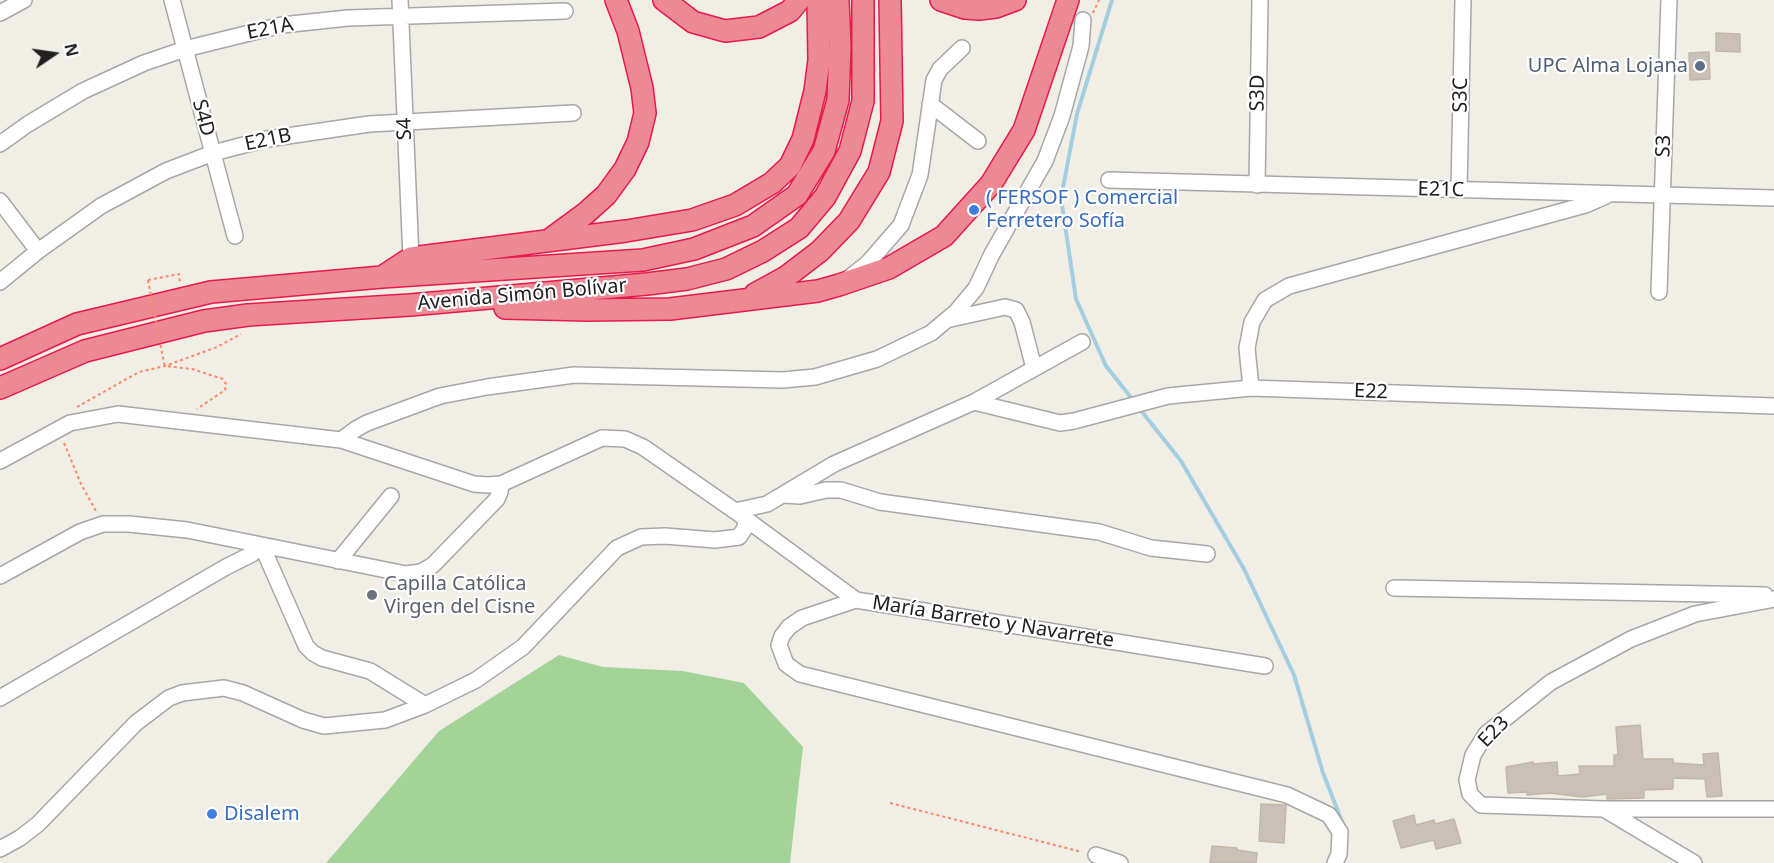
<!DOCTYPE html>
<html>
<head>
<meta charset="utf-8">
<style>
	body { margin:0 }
	#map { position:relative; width:1774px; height:863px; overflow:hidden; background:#f1eee6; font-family:"Noto Sans",sans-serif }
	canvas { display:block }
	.north { position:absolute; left:24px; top:24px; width:60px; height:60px; -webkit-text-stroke:4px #fff; paint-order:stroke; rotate:77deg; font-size:16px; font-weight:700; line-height:24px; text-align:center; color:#202020 }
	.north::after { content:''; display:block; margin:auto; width:21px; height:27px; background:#202020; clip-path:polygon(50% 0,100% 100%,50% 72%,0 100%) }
</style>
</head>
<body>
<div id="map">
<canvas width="1774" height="863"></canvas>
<div class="north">N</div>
</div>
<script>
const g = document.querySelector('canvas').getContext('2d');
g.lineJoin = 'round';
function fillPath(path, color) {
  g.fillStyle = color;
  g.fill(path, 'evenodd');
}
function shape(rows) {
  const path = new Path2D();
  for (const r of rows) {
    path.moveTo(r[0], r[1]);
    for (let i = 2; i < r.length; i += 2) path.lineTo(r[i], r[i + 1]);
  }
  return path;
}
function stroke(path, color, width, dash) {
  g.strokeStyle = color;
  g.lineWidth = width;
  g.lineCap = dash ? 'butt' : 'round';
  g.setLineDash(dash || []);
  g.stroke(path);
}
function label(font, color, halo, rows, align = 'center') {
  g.font = font + ' "Noto Sans",sans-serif';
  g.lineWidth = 4.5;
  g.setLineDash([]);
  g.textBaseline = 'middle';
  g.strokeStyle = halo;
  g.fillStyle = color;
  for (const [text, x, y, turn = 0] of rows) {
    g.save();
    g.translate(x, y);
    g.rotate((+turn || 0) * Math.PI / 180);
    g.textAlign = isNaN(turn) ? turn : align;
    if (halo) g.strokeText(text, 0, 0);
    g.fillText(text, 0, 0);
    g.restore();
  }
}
fillPath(shape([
	[559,655,603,667,683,671,744,683,803,747,790,863,326,863,439,731]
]), '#a4d398');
stroke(shape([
	[1112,0,1077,114,1061,198,1076,299,1106,366,1133,400],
	[1139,408,1181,461,1244,569,1294,675,1323,773,1343,824]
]), '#a3cee1', 4);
const building = shape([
	[1716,33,1740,34,1740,52,1716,51,1716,33],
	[1709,52,1710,79,1690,80,1689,53,1709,52],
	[1640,725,1643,759,1673,759,1673,763,1704,765,1703,754,1718,753,1722,796,1707,797,1705,779,1673,778,1673,789,1644,790,1644,798,1607,799,1607,794,1582,797,1550,793,1527,795,1527,792,1508,793,1506,767,1533,762,1533,764,1557,762,1558,776,1580,774,1579,766,1614,766,1614,755,1618,755,1616,727,1640,725],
	[1261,804,1286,805,1284,843,1259,841,1261,804],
	[1414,815,1416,825,1434,820,1435,824,1454,819,1461,843,1436,849,1434,840,1401,848,1393,821,1414,815],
	[1212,846,1237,848,1237,850,1257,853,1256,863,1210,863,1212,846]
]);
fillPath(building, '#c9c1b8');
stroke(building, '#c4b6a7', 1.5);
const minor = shape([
	[172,0,235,236],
	[400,0,411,258],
	[0,13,24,0],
	[930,104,978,141],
	[0,144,28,124,83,91,144,63,185,49,282,25,348,18,565,11],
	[1109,180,1774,198],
	[1257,185,1260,0],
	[1459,190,1463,0],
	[0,201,38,251],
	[849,278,868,263,901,225,920,175,934,80,940,69,962,48],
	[0,282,38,251,101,206,166,171,213,153,267,139,369,124,573,113],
	[1659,292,1669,0],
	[946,320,1005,307,1016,310,1022,322,1034,368],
	[1251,388,1247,348,1252,322,1265,300,1289,286,1585,205,1606,196],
	[974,402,1060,423,1074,421,1168,396,1251,388,1774,406],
	[341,440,356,429,367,423,440,396,487,387,574,375,783,380,815,377,877,359,931,333,956,312,976,288,992,254,1045,161,1062,116,1081,46,1083,20],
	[0,461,70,423,118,414,341,440,474,484,488,485,501,484,602,438,625,439,643,447,735,511,856,600,1265,666],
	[784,495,800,496,826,490,841,490,880,502,1099,532,1151,548,1207,554],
	[735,511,767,504,834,464,974,402,1082,342],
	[338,561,391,496],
	[0,576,80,532,103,524,129,524,187,530,406,574,421,572,433,565,497,499,500,492,501,484],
	[1394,588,1765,595],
	[856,600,802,618,789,627,782,636,779,645,786,664,800,674,1287,795,1329,815,1340,832,1339,854,1335,863],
	[0,698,226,567,252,554,262,546,306,646,313,653,322,658,370,671,425,705],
	[1604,809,1774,809],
	[0,849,20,838,38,824,136,723,169,698,182,693,224,688,243,693,303,720,324,726,385,720,425,705,476,680,523,647,617,548,641,537,665,536,715,540,739,537,745,528,746,519],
	[1096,855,1120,863],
	[1694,863,1604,809,1481,805,1470,794,1467,780,1473,755,1486,734,1551,682,1631,639,1695,614,1774,599]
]);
const highway = shape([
	[664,0,693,22,725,31,759,27,790,11,799,0],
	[941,0,965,8,979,9,996,7,1015,0],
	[552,238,586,213,606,195,625,169,638,142,645,113,642,88,628,31,616,0],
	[382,277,411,258,626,231,692,220,735,205,772,183,790,166,803,139,815,91,819,60,818,0],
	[755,294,786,277,820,251,849,221,879,172,892,121,890,0],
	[505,308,587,310,670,309,818,291,839,285,889,268,944,236,991,184,1024,130,1068,0],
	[0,359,77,324,211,292,382,277,643,260,694,249,753,226,797,195,824,151,838,100,840,46,838,0],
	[0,388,85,351,204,321,248,315,410,305,647,284,687,279,726,269,763,251,799,228,825,197,850,151,863,101,863,0]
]);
stroke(minor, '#a7a7a7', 18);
stroke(highway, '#e71a4e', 24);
stroke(shape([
	[1093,13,1099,0],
	[148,280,179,274,180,283],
	[164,363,165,366,192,369,223,379,226,384,225,390,197,409],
	[77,407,139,372,165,366,217,347,241,334],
	[64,443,81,484,96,511],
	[890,803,1082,852]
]), '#ff8669', 2, [3, 3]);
stroke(minor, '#fff', 15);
stroke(highway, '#ed8992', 21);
stroke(shape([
	[148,280,164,363]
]), '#ff8669', 2, [3, 3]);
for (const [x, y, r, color] of [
	[1700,66,6,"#5c6f8a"],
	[974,210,6,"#3f7fe0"],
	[372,595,6,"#6b7280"],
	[212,814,6,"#3f7fe0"]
]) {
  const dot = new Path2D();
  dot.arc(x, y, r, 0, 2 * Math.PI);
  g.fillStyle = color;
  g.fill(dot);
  stroke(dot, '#fff', 2);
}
label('20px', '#202020', '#fff', [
	["E21A",270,29,-11],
	["S3D",1258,93,-89],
	["S3C",1461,95,-89],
	["S4D",203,118,75],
	["S4",405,129,-92],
	["E21B",268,140,-12],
	["S3",1664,146,-88],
	["E21C",1441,190,1],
	["Avenida Simón Bolívar",522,295,-5],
	["E22",1371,392,2],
	["María Barreto y Navarrete",993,622,9],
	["E23",1494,732,-46]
]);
label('20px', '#4e5e75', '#fff', [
	["UPC Alma Lojana",1688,66]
], 'right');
label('20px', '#366cbe', '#fff', [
	["( FERSOF ) Comercial",986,198],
	["Ferretero Sofía",986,221],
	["Disalem",224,814]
], 'left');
label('20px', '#5b616d', '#fff', [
	["Capilla Católica",384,584],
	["Virgen del Cisne",384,607]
], 'left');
</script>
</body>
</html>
